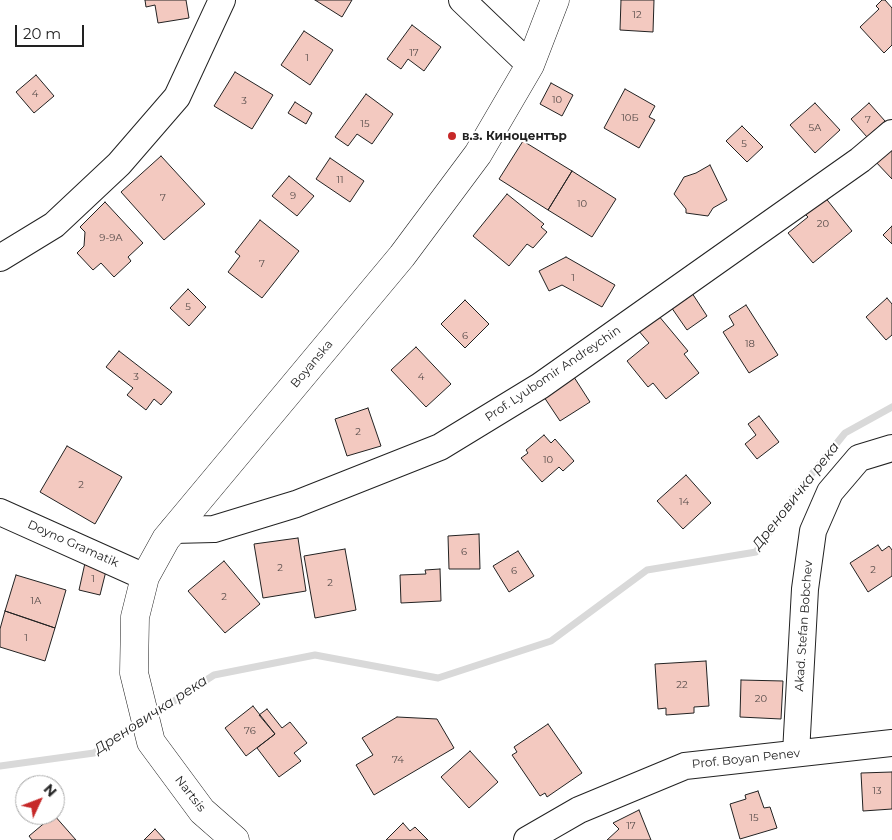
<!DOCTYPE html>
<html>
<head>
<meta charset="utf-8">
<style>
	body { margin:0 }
	#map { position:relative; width:892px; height:840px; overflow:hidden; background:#fff; font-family:Montserrat,sans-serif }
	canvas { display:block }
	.north { position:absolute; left:15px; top:775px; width:50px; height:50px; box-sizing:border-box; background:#fff; border:1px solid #a7a7a7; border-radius:50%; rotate:47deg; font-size:14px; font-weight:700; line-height:20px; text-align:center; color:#222 }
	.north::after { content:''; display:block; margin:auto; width:18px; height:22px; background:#c62828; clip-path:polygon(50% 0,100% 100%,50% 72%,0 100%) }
	.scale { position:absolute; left:15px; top:25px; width:69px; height:22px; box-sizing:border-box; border:2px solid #222; border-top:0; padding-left:6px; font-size:15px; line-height:18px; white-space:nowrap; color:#222; -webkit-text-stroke:4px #fff; paint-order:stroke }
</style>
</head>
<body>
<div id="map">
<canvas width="892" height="840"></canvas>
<div class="north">N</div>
<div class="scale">20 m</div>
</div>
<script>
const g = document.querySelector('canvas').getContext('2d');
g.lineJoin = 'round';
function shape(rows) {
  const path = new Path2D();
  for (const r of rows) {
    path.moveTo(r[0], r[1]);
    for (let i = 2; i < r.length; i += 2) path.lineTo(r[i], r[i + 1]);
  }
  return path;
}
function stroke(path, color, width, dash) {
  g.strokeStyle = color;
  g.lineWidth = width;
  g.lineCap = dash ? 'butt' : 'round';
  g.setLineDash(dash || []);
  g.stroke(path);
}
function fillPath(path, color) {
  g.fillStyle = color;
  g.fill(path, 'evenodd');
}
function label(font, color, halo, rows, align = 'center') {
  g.font = font + ' Montserrat,sans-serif';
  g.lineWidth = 4;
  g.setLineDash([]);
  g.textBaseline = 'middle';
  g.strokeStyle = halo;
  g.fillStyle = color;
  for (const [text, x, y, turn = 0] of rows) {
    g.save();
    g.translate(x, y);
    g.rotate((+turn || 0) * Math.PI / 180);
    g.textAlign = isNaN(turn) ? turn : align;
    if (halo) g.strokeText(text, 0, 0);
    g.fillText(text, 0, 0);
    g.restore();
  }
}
stroke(shape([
	[151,716,214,675,315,655,438,678,551,641,647,570,756,552,794,496,845,433,892,407],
	[0,766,94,753,140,723]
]), '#d9d9d9', 7);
const building = shape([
	[145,0,186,0,189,18,158,23,155,5,146,7,145,0],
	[315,0,352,0,342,17,315,0],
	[621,0,654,0,653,32,620,30,621,0],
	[882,0,885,0,892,8,892,45,884,53,860,27,879,9,876,6,882,0],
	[412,25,441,47,424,71,408,59,401,69,387,59,412,25],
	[304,31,333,50,310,85,281,65,304,31],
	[235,72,273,95,252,129,214,106,235,72],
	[36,75,54,96,34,113,16,92,36,75],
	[551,83,573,95,562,116,540,104,551,83],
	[625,89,655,106,649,117,655,120,639,148,604,128,625,89],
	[366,94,393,114,372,144,357,134,348,146,335,137,366,94],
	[295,102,312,113,306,124,288,113,295,102],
	[815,103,840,130,815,153,790,125,815,103],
	[869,103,885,121,867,137,851,119,869,103],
	[742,126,763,147,747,162,726,141,742,126],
	[523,141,572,171,548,210,499,179,523,141],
	[892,144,892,179,874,160,892,144],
	[161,156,205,204,164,240,121,192,161,156],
	[330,158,364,181,350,202,316,179,330,158],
	[710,165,727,200,713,208,708,216,686,213,686,209,674,194,684,177,696,173,710,165],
	[572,171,616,199,592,237,548,210,572,171],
	[289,176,314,196,297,216,272,196,289,176],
	[507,194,544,224,541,227,547,232,533,248,527,244,509,266,473,236,507,194],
	[824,196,852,231,813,263,788,233,808,217,804,213,824,196],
	[105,202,143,243,128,257,131,261,114,277,101,263,93,270,77,253,84,246,85,232,80,227,105,202],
	[260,220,299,251,262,298,228,272,240,256,235,252,260,220],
	[892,226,892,244,883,235,892,226],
	[566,257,615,285,602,307,562,285,549,291,539,271,566,257],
	[188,289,206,307,189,326,170,308,188,289],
	[690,290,707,316,687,330,669,304,690,290],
	[887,298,892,304,892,335,886,340,866,317,887,298],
	[465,300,489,324,465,348,441,324,465,300],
	[746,305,778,355,749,373,723,332,734,325,729,316,746,305],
	[658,315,688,351,684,354,699,373,666,399,653,383,648,387,627,361,649,343,638,330,658,315],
	[416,347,451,384,426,407,391,370,416,347],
	[119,351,172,392,161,405,154,399,146,410,127,395,133,388,106,367,119,351],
	[572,374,590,402,560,421,542,394,572,374],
	[368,408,381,446,347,456,335,419,368,408],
	[759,416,779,442,757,459,745,444,756,435,748,424,759,416],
	[544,435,551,443,555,439,574,461,563,471,559,467,542,482,521,458,528,453,526,450,544,435],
	[67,446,122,477,95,524,40,492,67,446],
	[686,475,711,503,683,529,657,501,686,475],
	[479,534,480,569,449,569,448,536,479,534],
	[298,538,306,591,263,598,254,544,298,538],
	[878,545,882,551,889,546,892,550,892,576,868,592,850,563,878,545],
	[345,549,356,610,315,618,304,556,345,549],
	[518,551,534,576,509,592,493,566,518,551],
	[224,561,260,604,225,633,188,591,224,561],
	[85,563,107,567,100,595,79,590,85,563],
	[440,569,441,601,401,603,400,575,426,574,425,570,440,569],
	[16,575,66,590,55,628,5,611,16,575],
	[5,611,55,628,45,661,0,647,0,629,5,611],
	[706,661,709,706,694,707,694,713,666,715,666,708,658,709,655,664,706,661],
	[741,680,783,681,781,719,740,717,741,680],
	[253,706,275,734,246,756,225,728,253,706],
	[267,709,282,728,290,722,307,743,294,753,301,761,279,777,257,748,275,734,259,715,267,709],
	[397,717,437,719,454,748,374,795,356,765,373,755,362,738,397,717],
	[548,724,582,773,547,797,545,793,540,796,512,755,517,752,514,747,548,724],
	[470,751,498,782,469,808,441,777,470,751],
	[892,772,892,809,863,811,861,773,892,772],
	[758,791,764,808,770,807,777,828,740,839,730,804,746,799,745,795,758,791],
	[639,810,651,840,607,840,619,829,613,823,639,810],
	[54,815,76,840,32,840,29,836,54,815],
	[403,823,410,831,415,827,428,840,386,840,403,823],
	[155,829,165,840,144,840,155,829]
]);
fillPath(building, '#f3c9c0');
stroke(building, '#222', 1);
const minor = shape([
	[462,0,530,65],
	[0,258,54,225,119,164,177,97,222,0],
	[0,512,145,577],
	[173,530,214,529,296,504,440,447,540,386,860,160,892,133],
	[796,753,805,589,813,531,830,492,859,458,892,448],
	[527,840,579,810,685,766,892,743]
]);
const major = shape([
	[235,840,202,811,151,742,134,673,135,617,145,577,166,539,402,256,478,154,530,65,555,0]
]);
stroke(minor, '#222', 28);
stroke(major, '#222', 29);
stroke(minor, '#fff', 26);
stroke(major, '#fff', 28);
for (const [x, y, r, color] of [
	[452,136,5,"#c62828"]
]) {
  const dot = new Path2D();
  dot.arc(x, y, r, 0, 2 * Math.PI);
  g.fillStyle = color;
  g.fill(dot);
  stroke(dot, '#fff', 2);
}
label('10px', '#564c4a', null, [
	["12",637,15],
	["17",414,53],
	["1",307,58],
	["4",35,94],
	["10",557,100],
	["3",244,101],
	["10Б",630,118],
	["7",868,120],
	["15",365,124],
	["5А",815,128],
	["5",744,144],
	["11",340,180],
	["9",293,196],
	["7",163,198],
	["10",582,204],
	["20",823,224],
	["9-9А",111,238],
	["7",262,264],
	["1",573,278],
	["5",188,307],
	["6",465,336],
	["18",750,344],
	["3",136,377],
	["4",421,377],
	["2",358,432],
	["10",548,460],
	["2",81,485],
	["14",684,502],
	["6",464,552],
	["2",280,568],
	["2",873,570],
	["6",514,571],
	["1",93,579],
	["2",330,583],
	["2",224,597],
	["1А",36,601],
	["1",26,638],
	["22",682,685],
	["20",761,699],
	["76",250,731],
	["74",398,760],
	["13",877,791],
	["15",754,818],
	["17",631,826]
]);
label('bold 12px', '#222', '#fff', [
	["в.з. Киноцентър",462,136]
], 'left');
label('12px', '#222', '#fff', [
	["Boyanska",312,364,-50],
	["Prof. Lyubomir Andreychin",553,374,-34],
	["Doyno Gramatik",73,544,24],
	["Akad. Stefan Bobchev",804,626,-86],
	["Prof. Boyan Penev",746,759,-6],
	["Nartsis",190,794,52]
]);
label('italic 14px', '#222', '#fff', [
	["Дреновичка река",796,496,-52],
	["Дреновичка река",151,715,-33]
]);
</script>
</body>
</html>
